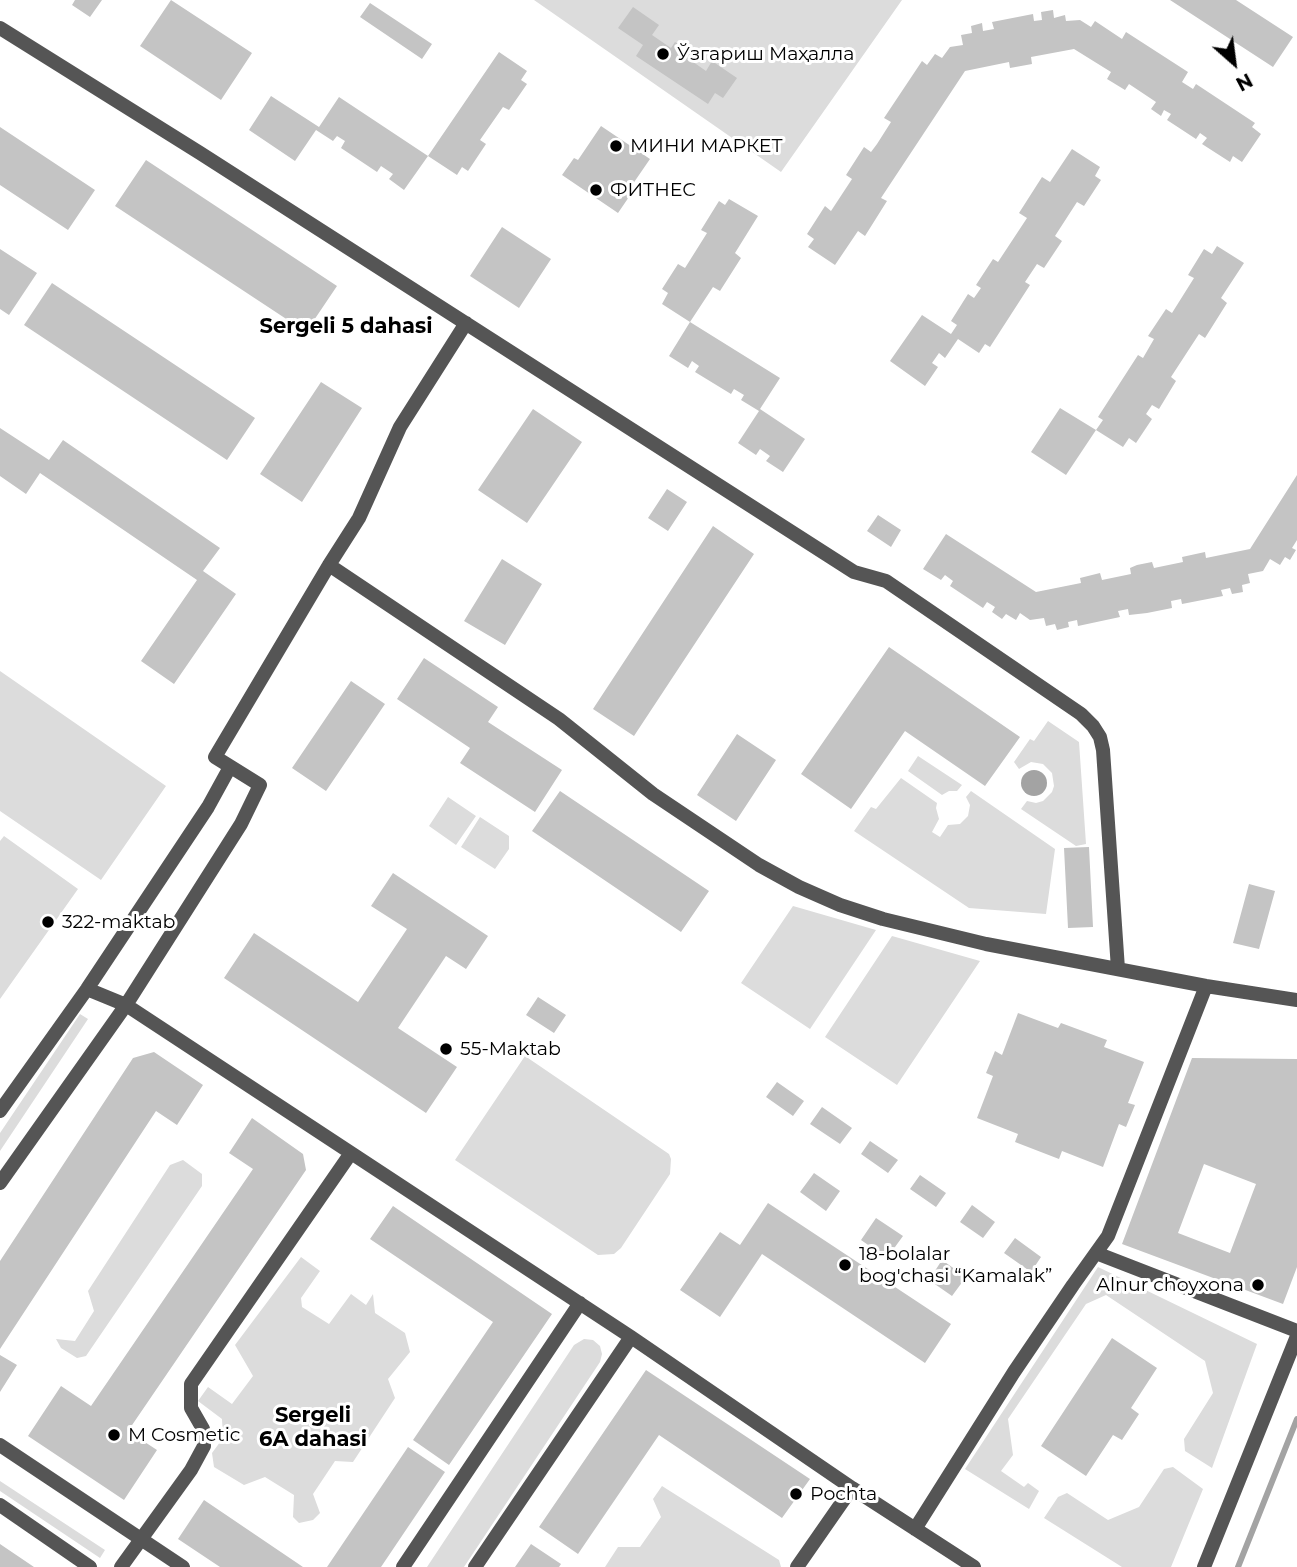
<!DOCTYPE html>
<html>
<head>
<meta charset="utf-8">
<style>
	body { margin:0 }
	#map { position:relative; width:1297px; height:1567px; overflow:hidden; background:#fff; font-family:Montserrat,sans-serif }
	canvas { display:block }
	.north { position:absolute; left:1199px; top:28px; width:70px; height:70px; -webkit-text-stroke:5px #fff; paint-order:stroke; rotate:152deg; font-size:19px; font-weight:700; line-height:28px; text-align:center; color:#000 }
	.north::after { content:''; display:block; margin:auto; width:24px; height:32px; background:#000; clip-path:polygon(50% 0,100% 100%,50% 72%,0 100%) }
</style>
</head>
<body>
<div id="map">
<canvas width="1297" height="1567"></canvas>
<div class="north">N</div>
</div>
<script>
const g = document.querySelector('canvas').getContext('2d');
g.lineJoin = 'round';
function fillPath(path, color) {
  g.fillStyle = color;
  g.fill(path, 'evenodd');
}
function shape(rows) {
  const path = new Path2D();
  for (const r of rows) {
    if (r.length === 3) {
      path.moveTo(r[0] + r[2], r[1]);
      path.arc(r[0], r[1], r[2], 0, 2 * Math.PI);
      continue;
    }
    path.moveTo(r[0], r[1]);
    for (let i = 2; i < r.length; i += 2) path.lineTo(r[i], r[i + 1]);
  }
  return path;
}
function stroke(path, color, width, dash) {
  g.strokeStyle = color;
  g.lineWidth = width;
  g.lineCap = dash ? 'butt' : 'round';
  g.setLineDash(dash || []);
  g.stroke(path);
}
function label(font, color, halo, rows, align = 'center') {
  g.font = font + ' Montserrat,sans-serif';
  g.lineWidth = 6;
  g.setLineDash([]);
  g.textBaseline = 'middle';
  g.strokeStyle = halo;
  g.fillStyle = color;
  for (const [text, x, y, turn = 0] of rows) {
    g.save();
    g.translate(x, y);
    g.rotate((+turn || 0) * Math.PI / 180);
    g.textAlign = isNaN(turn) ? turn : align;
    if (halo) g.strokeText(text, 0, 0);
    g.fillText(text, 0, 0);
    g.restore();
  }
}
fillPath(shape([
	[534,0,902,0,781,172],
	[0,671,166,786,101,880,0,811],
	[1048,721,1079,742,1086,844,1076,846,1021,809,1027,801,1036,803,1043,801,1052,792,1054,786,1052,773,1043,764,1031,762,1019,769,1014,762,1030,739,1034,741],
	[918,756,962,785,957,791,949,791,942,795,908,771],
	[901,778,937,803,936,808,939,819,932,832,940,837,948,825,960,824,968,816,970,805,966,797,971,791,1055,849,1046,914,969,908,854,831,871,807,876,809],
	[448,797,476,816,456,845,429,826],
	[480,817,509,836,509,849,495,869,461,847],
	[4,836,78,889,0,999,0,841],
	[793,906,876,930,810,1029,741,983],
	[892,936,980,961,897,1085,825,1037],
	[80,1014,88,1019,0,1151,0,1133],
	[525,1056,669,1154,671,1159,670,1174,621,1248,614,1254,598,1255,455,1160],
	[183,1160,202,1174,202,1186,86,1356,77,1358,61,1348,56,1339,75,1341,94,1311,88,1291,170,1165],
	[301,1257,320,1271,301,1298,302,1307,329,1324,351,1294,366,1305,373,1294,375,1313,405,1333,410,1352,388,1379,395,1398,353,1462,335,1461,313,1494,320,1513,313,1520,299,1523,293,1517,294,1495,265,1477,244,1485,214,1467,212,1453,223,1438,222,1419,198,1401,208,1387,232,1404,253,1376,235,1345],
	[1098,1267,1257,1344,1212,1468,1185,1451,1184,1439,1213,1393,1205,1361,1106,1295,1086,1304,1008,1419,1013,1455,1001,1471,1024,1487,1028,1483,1039,1491,1029,1509,965,1469],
	[584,1339,593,1340,600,1346,602,1354,600,1362,464,1567,427,1567,574,1345],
	[1173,1467,1203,1489,1171,1567,1122,1567,1044,1518,1058,1497,1067,1493,1108,1520,1139,1507,1164,1469],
	[0,1481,105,1550,100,1558,0,1491],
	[662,1486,779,1560,781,1567,605,1567,618,1547,640,1547,661,1517,653,1499]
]), '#dcdcdc');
fillPath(shape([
	[1034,783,13]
]), '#a3a3a3');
stroke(shape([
	[1238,1567,1297,1419]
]), '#a3a3a3', 6);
fillPath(shape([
	[75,0,102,0,90,17,72,5],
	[171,0,252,53,221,100,140,46],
	[1170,0,1236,0,1293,37,1273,67],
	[370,3,432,44,422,59,360,17],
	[633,7,659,25,652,35,671,48,675,42,690,52,686,57,706,71,712,61,737,78,723,98,715,93,708,104,636,56,643,45,618,28],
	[1053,10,1054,18,1065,15,1066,21,1080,20,1091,27,1095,21,1122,39,1126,32,1188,72,1182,82,1193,89,1196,84,1255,123,1252,127,1261,134,1242,162,1233,156,1230,162,1202,144,1207,138,1200,133,1196,139,1167,120,1171,114,1164,110,1161,116,1151,109,1156,102,1129,84,1125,90,1107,79,1111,72,1074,49,1031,57,1032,64,1010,68,1009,62,965,71,881,198,887,201,865,236,858,231,835,265,808,247,814,239,807,234,825,206,831,211,852,179,846,175,864,147,871,152,877,144,891,122,884,118,922,61,927,65,935,54,942,58,950,47,963,45,961,35,972,33,971,26,982,23,983,31,994,29,992,22,1033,14,1034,21,1042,20,1041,12],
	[499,52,527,71,521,80,527,84,509,110,503,107,480,140,486,144,468,171,462,167,457,175,428,156],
	[271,96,319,127,339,97,428,156,404,190,389,179,393,174,381,166,377,172,341,148,345,141,337,136,333,141,316,130,295,161,249,130],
	[601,126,650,159,628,191,631,194,618,213,562,175,574,158,578,160],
	[0,127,95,190,68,230,0,185],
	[1072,149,1100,167,1095,176,1101,180,1084,206,1077,202,1055,236,1062,241,1044,268,1037,264,1025,282,1030,285,990,347,985,344,979,353,958,339,945,358,939,353,932,363,938,367,925,386,890,361,922,315,951,334,957,325,951,321,968,294,974,298,981,288,976,285,993,259,998,262,1027,218,1019,213,1042,177,1050,182],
	[146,160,337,286,306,332,115,206],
	[729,199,758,216,735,253,741,258,720,291,713,287,690,322,662,304,668,293,662,289,678,264,685,268,707,233,701,230,719,201,725,205],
	[502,227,551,259,519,308,470,276],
	[1217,246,1244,263,1221,298,1227,303,1205,338,1199,334,1171,377,1176,381,1159,409,1152,405,1146,414,1152,419,1136,443,1129,438,1123,447,1096,430,1103,420,1098,417,1138,355,1143,358,1154,339,1148,336,1166,309,1172,313,1194,278,1188,275,1204,249,1212,254],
	[0,249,37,273,9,315,0,309],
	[52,283,255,418,227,460,24,325],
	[690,322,780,378,760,409,805,439,783,472,766,461,770,456,760,449,756,455,738,443,759,411,741,400,744,395,734,389,731,394,695,372,699,366,692,361,688,368,669,356],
	[321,382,362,408,302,502,260,474],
	[1060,408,1096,430,1066,475,1031,452],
	[533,409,582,442,527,523,478,490],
	[0,428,49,460,63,440,220,548,203,571,236,594,174,684,141,661,197,580,40,473,26,494,0,476],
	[1297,475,1297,540,1292,548,1296,550,1290,560,1285,557,1280,565,1270,559,1263,571,1248,574,1250,583,1242,585,1243,592,1232,594,1230,588,1221,590,1223,596,1182,604,1181,599,1171,601,1172,608,1147,613,1129,615,1128,609,1118,611,1120,617,1078,626,1077,620,1068,622,1069,627,1057,630,1055,624,1046,626,1044,618,1030,620,1020,613,1016,620,1006,614,1002,619,992,612,995,607,987,602,983,608,950,586,953,581,945,575,941,580,923,569,946,534,1036,592,1081,583,1080,578,1100,573,1102,580,1131,574,1130,568,1137,565,1152,562,1154,568,1183,562,1182,557,1205,552,1206,558,1250,549],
	[667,489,687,502,668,531,648,518],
	[878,515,901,530,891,547,867,531],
	[713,526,754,554,634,736,593,709],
	[502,559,542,584,505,645,464,621],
	[889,647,1020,737,985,786,905,731,851,809,801,774],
	[424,658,498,707,488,722,562,770,535,812,460,763,470,748,397,699],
	[351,681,385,704,326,791,292,768],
	[737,734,776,760,736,821,697,795],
	[560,791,709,891,681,932,532,831],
	[1089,847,1093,927,1068,928,1064,848],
	[393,873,488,936,466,969,446,956,398,1028,457,1067,426,1113,224,978,254,933,358,1002,407,929,371,906],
	[1249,884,1275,891,1259,949,1233,943],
	[538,997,566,1015,554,1033,526,1015],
	[1018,1013,1058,1028,1061,1023,1107,1040,1104,1047,1144,1062,1128,1103,1135,1105,1126,1127,1119,1124,1103,1167,1062,1151,1059,1159,1015,1142,1018,1134,977,1118,993,1076,986,1073,995,1051,1002,1055],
	[154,1052,203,1085,177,1125,156,1111,0,1349,0,1261,133,1058],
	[1192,1058,1297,1059,1297,1267,1283,1304,1122,1244],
	[1204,1164,1256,1184,1230,1253,1178,1233],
	[777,1082,804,1101,793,1116,766,1097],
	[822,1107,852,1128,840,1144,810,1124],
	[252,1118,303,1154,306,1170,128,1431,157,1450,124,1500,28,1436,61,1386,91,1406,253,1169,229,1153],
	[870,1141,898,1160,888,1173,861,1154],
	[814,1173,840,1191,826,1211,800,1192],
	[920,1175,946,1193,936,1207,910,1189],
	[768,1203,951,1324,925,1363,762,1254,720,1317,680,1290,720,1232,740,1245],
	[972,1205,995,1222,983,1238,960,1222],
	[393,1206,552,1314,449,1465,413,1440,493,1322,370,1239],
	[876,1218,903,1236,887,1258,861,1240],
	[1015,1238,1041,1257,1031,1272,1004,1253],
	[942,1260,966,1277,952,1296,929,1280],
	[1112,1338,1157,1368,1131,1408,1139,1414,1122,1440,1113,1435,1086,1476,1041,1446],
	[0,1355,17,1365,0,1392],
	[646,1370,810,1479,782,1518,659,1435,578,1554,539,1527],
	[408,1447,445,1472,381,1567,327,1567],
	[204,1500,303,1567,220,1567,178,1539],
	[0,1544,34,1567,0,1567],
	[531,1544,561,1564,559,1567,515,1567]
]), '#c4c4c4');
stroke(shape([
	[0,28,200,153,854,572,886,581,1081,714,1093,726,1100,737,1103,750,1118,969],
	[329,565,559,719,653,794,759,865,799,887,840,905,883,919,986,944,1206,986,1297,1000],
	[87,989,126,1005,631,1337,852,1488,974,1567],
	[0,1111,87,989,208,807,230,767],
	[0,1183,126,1005,241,824,260,785,215,757,329,565,359,518,400,427,466,323],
	[1096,1253,1297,1331],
	[0,1445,183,1567],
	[0,1505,90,1567],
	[915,1529,1014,1372,1073,1285,1108,1236,1206,986],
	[121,1567,191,1470,204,1446,203,1429,191,1408,191,1384,351,1153],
	[403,1567,580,1303],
	[475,1567,631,1337],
	[797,1567,852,1488],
	[1204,1567,1297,1336]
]), '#555', 14);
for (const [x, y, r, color] of [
	[663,54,7,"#000"],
	[616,146,7,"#000"],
	[596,190,7,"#000"],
	[48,922,7,"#000"],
	[446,1049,7,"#000"],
	[845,1265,7,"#000"],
	[1258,1285,7,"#000"],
	[114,1435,7,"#000"],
	[796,1494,7,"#000"]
]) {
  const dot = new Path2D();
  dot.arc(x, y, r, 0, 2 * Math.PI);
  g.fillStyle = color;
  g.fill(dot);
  stroke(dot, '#fff', 2.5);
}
label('19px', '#000', '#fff', [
	["Ўзгариш Маҳалла",677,54],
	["МИНИ МАРКЕТ",630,146],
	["ФИТНЕС",610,190],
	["322-maktab",62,922],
	["55-Maktab",460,1049],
	["18-bolalar",859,1254],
	["bog'chasi “Kamalak”",859,1276],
	["Alnur choyxona",1244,1285,"right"],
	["M Cosmetic",128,1435],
	["Pochta",810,1494]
], 'left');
label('bold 21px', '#000', '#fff', [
	["Sergeli 5 dahasi",346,327],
	["Sergeli",313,1416],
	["6A dahasi",313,1440]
]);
</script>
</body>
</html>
